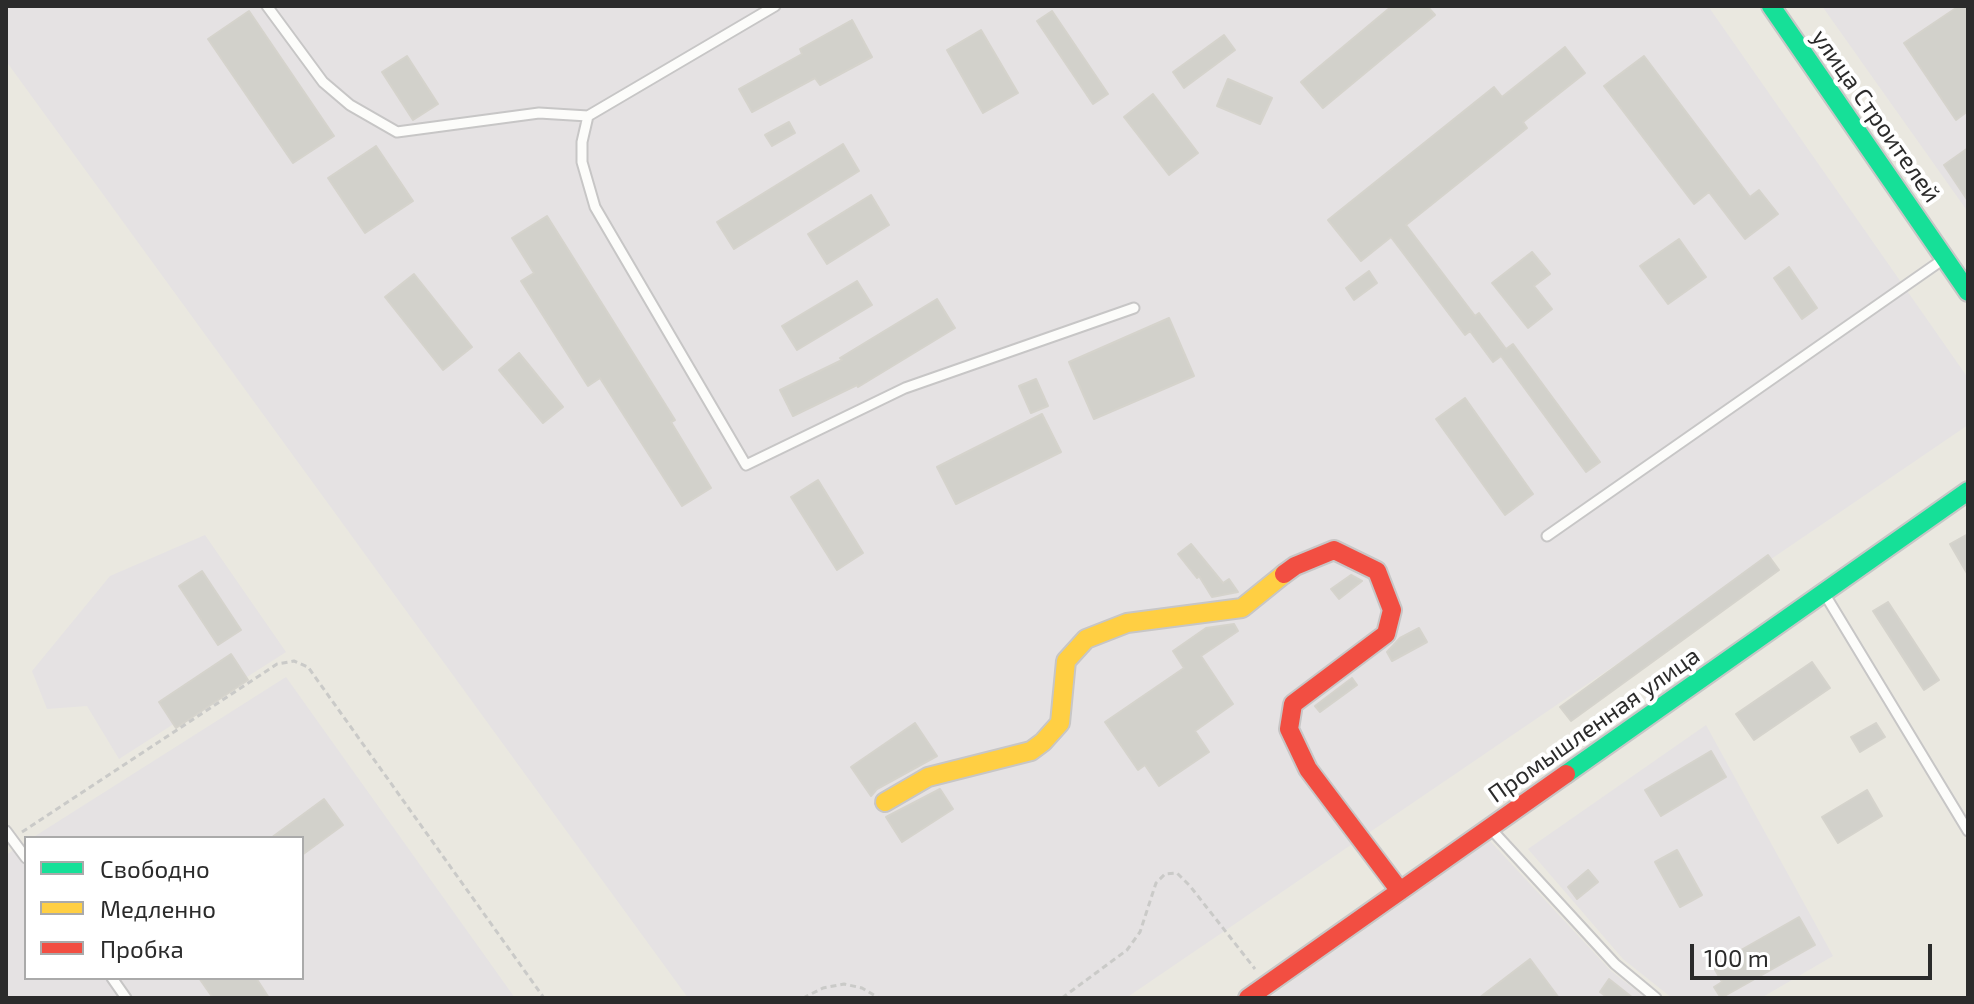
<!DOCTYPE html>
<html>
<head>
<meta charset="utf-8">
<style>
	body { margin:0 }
	#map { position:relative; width:1974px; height:1004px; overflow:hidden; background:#eae8e0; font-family:"Exo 2",sans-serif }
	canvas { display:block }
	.frame { position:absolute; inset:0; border:8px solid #2b2b2b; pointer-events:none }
	.legend { position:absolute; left:24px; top:836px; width:280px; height:144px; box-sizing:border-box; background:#fff; border:2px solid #aaa; margin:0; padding:10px 14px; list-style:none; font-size:24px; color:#2b2b2b }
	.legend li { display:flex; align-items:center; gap:16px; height:40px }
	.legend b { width:40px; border:2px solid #aaa }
	.scale { position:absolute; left:1690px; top:944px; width:242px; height:36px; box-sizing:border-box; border:4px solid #2b2b2b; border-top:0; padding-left:10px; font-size:24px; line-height:28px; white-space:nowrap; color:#2b2b2b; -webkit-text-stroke:6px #fff; paint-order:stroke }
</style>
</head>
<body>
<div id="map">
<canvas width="1974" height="1004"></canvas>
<div class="frame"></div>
<ul class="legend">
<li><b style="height:10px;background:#16e098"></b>Свободно</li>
<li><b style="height:10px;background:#ffcf43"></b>Медленно</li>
<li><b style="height:10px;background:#f24e42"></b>Пробка</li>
</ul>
<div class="scale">100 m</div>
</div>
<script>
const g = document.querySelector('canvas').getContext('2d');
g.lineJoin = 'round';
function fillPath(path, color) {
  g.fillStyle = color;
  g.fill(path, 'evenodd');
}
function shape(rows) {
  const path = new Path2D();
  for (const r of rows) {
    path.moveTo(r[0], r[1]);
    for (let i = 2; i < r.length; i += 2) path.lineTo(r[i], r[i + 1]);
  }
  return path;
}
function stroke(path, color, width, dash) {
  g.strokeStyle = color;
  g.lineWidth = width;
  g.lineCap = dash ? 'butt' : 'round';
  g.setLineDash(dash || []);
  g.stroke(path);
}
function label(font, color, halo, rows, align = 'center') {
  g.font = font + ' "Exo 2",sans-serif';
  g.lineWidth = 8;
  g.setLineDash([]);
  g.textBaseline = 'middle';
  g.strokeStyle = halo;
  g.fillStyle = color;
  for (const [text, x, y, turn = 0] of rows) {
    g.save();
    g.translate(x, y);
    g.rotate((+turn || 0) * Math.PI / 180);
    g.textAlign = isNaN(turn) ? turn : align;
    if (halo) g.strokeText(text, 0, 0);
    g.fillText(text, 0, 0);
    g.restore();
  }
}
fillPath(shape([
	[6,6,1708,6,1968,378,1968,425,1126,998,688,998,6,61],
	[1822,6,1968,6,1968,212],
	[205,535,286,652,119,759,87,706,47,709,32,671,110,576],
	[286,677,515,998,6,998,6,855,26,842,26,978,302,978,302,838,32,838],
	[1706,725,1833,956,1761,998,1672,998,1623,959,1528,849],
	[1490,841,1611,971,1646,998,1268,998]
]), '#e5e2e3');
const building = shape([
	[1392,6,1427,6,1435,15,1323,108,1301,82,1392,6],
	[1959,6,1968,6,1968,111,1956,120,1904,43,1959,6],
	[249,11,334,136,293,163,208,39,249,11],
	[1052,11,1108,94,1093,104,1037,21,1052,11],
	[852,20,872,57,820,85,815,78,752,112,739,89,802,54,800,49,852,20],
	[981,30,1018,93,983,113,947,50,981,30],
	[1224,35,1235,50,1184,88,1173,72,1224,35],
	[1565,47,1585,73,1523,122,1527,128,1406,225,1475,316,1479,313,1506,349,1513,344,1600,462,1586,472,1501,356,1493,362,1470,331,1465,335,1391,237,1361,261,1328,220,1494,87,1502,97,1565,47],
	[407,56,438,104,413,120,382,72,407,56],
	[1644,56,1750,197,1759,190,1778,214,1745,239,1709,192,1694,204,1604,86,1644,56],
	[1228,79,1272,98,1260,124,1217,106,1228,79],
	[1153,94,1198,153,1169,175,1124,117,1153,94],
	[789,122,795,133,772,146,765,135,789,122],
	[843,144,859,171,734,249,717,222,843,144],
	[376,146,413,201,365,233,328,178,376,146],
	[1968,148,1968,201,1944,165,1968,148],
	[871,195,889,225,827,264,808,234,871,195],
	[547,216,675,420,671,422,711,488,682,506,600,378,588,386,521,281,534,273,512,238,547,216],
	[1679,239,1706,277,1668,304,1640,266,1679,239],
	[1532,252,1550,274,1534,286,1552,309,1528,328,1492,283,1532,252],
	[1789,267,1817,308,1802,319,1774,278,1789,267],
	[1369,271,1377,283,1354,300,1346,288,1369,271],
	[414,274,472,347,443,370,385,297,414,274],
	[857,281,872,305,797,350,782,326,857,281],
	[937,299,955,328,858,387,857,385,793,416,780,390,842,360,840,358,937,299],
	[1169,318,1194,376,1094,419,1069,362,1169,318],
	[519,353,563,407,543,423,499,370,519,353],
	[1036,379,1048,406,1031,413,1019,386,1036,379],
	[1465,398,1533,494,1505,515,1436,419,1465,398],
	[1042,414,1061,452,956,504,937,467,1042,414],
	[818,480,863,553,837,570,791,497,818,480],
	[1968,534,1968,575,1950,544,1968,534],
	[1191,544,1223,583,1229,579,1238,592,1212,597,1199,576,1197,578,1178,554,1191,544],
	[1768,555,1779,570,1571,721,1560,707,1768,555],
	[202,571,241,630,218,645,179,586,202,571],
	[1351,575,1362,581,1339,599,1331,589,1351,575],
	[1888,602,1939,680,1924,690,1873,611,1888,602],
	[1234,624,1238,631,1201,656,1233,704,1195,731,1209,752,1159,786,1145,765,1138,770,1105,722,1184,668,1173,651,1206,628,1234,624],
	[1419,628,1427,642,1392,661,1387,652,1400,638,1419,628],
	[231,654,248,680,176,728,159,702,231,654],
	[1812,662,1830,688,1754,740,1736,714,1812,662],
	[1352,678,1357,685,1320,712,1315,706,1352,678],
	[915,723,937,756,877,789,871,796,851,767,915,723],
	[1876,723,1885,737,1860,752,1851,737,1876,723],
	[1711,751,1726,777,1661,816,1645,790,1711,751],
	[940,789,953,809,902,842,886,817,940,789],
	[1867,790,1882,816,1838,843,1822,817,1867,790],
	[324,799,343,825,302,855,302,838,271,838,324,799],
	[1677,850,1702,895,1680,907,1655,862,1677,850],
	[1588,870,1598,882,1577,899,1568,887,1588,870],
	[1799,917,1815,945,1721,998,1714,987,1722,982,1713,966,1799,917],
	[1530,959,1559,998,1479,998,1530,959],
	[199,978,256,978,269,998,213,998,199,978],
	[1609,979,1633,998,1608,998,1600,992,1609,979]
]);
fillPath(building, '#d2d1cb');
stroke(building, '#d5d3cc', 2);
const lane = shape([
	[267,6,323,82,350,105,397,132,539,113,588,116],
	[775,6,588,116,582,142,582,162,595,207,746,465,905,388,1134,308],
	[1547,536,1945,258],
	[1824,593,1968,831],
	[1490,828,1615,964,1656,998],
	[6,831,26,858],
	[112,978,126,998]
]);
const fast = shape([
	[1771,6,1968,292],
	[1566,774,1968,491]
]);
const slow = shape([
	[885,802,928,777,1031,751,1043,742,1060,723,1066,661,1086,639,1127,623,1242,608,1284,574]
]);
const jam = shape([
	[1284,574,1295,566,1334,550,1377,571,1392,610,1386,634,1293,704,1289,729,1308,769,1400,891],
	[1248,998,1566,774]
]);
stroke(lane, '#c7c6c6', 13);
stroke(fast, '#c7c6c6', 22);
stroke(slow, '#c7c6c6', 22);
stroke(jam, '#c7c6c6', 22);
stroke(shape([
	[22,832,277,664,294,661,308,667,544,998],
	[803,998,823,988,844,984,862,988,879,998],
	[1062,998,1127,950,1140,932,1156,883,1165,874,1177,873,1190,886,1255,969]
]), '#cacac8', 3, [6, 4]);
stroke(lane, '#fcfcfa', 9);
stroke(fast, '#16e098', 18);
stroke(slow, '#ffcf43', 18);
stroke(jam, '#f24e42', 18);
label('24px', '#2b2b2b', '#fff', [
	["улица Строителей",1876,116,55],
	["Промышленная улица",1594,725,-35]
]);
</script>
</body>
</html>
